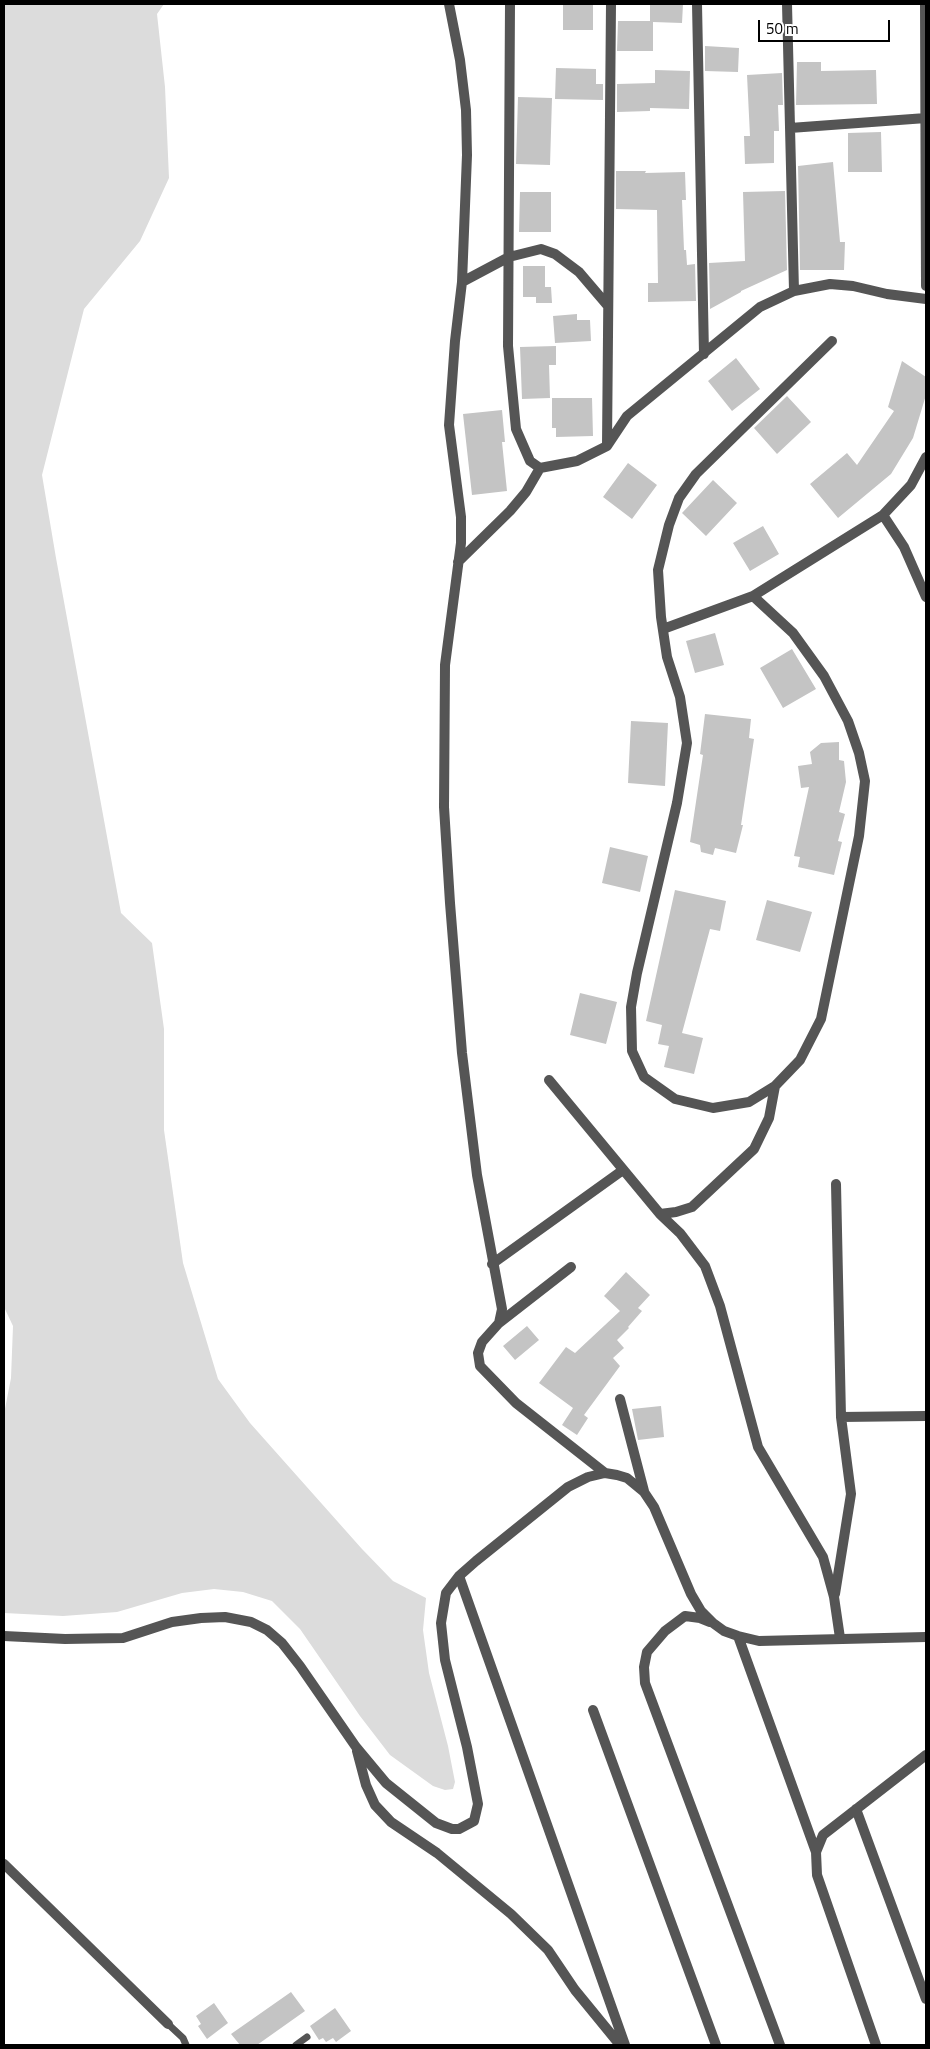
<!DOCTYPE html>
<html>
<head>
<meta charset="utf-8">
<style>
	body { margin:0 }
	#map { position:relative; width:930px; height:2049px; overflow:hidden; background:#fff; font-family:"Titillium Web",sans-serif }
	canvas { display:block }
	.frame { position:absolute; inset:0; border:5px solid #000; pointer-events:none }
	.scale { position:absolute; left:758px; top:20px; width:132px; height:22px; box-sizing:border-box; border:2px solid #000; border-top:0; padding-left:6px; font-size:15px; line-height:18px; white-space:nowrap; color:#000; -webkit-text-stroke:4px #fff; paint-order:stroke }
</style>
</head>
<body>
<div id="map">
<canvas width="930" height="2049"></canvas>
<div class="frame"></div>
<div class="scale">50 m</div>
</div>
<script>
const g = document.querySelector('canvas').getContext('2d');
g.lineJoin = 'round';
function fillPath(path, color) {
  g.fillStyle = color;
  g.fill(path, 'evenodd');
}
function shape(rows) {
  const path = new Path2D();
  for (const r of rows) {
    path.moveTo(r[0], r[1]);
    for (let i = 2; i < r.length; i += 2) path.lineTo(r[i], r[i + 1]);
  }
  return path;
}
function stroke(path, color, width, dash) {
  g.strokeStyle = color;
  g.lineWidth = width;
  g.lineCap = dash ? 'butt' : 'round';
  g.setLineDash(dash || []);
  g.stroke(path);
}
fillPath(shape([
	[4,4,164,4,157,14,165,87,169,178,140,241,84,309,42,475,56,558,121,913,152,943,164,1029,164,1130,183,1263,218,1379,250,1423,362,1549,393,1581,426,1598,423,1630,429,1673,448,1746,455,1782,453,1789,445,1790,433,1786,390,1755,360,1716,300,1629,272,1601,243,1592,214,1589,182,1593,117,1612,63,1616,4,1613,4,1414,11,1378,13,1326,4,1307]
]), '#dcdcdc');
fillPath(shape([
	[563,4,593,4,593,30,563,30],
	[650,4,683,4,682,23,653,22,653,51,617,51,618,21,650,21],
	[705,46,739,48,738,72,705,71],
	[797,62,821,62,821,71,876,70,877,104,796,105],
	[556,68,596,69,596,84,603,84,603,100,555,99],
	[655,70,690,71,689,109,650,108,650,111,617,112,617,84,655,83],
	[782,73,783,105,778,105,779,131,774,131,774,163,745,164,744,136,750,136,747,75],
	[518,97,552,98,550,165,516,164],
	[881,132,882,172,848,172,848,133],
	[833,162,840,242,845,242,844,270,800,270,798,166],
	[616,171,646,171,645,173,685,172,686,200,682,200,684,250,686,250,687,265,695,264,696,301,648,302,648,283,658,283,657,210,616,209],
	[785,191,787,270,741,291,741,292,710,309,709,263,745,261,743,192],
	[520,192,551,192,551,232,519,232],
	[523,266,545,266,545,287,551,287,552,303,536,303,536,297,523,297],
	[577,314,577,320,590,320,591,341,555,343,553,316],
	[556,346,556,365,549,365,550,398,522,399,520,347],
	[736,358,760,389,732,411,708,381],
	[902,361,926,377,926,395,913,438,891,474,838,518,810,484,847,453,857,465,894,411,888,407],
	[787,396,811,422,777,454,754,428],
	[552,398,592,398,593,436,556,437,556,428,552,428],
	[502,410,505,442,502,442,507,491,472,495,463,414],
	[628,463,657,485,632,519,603,497],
	[713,480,737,503,706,536,682,513],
	[763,526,779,554,750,571,733,543],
	[715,633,724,665,695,673,686,641],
	[792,649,816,689,783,708,760,668],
	[705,714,751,719,749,738,754,739,741,825,743,825,736,853,715,848,713,855,701,852,700,845,690,842,703,755,700,754],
	[631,721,668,723,665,786,628,783],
	[839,742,839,760,844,761,846,782,839,812,845,814,838,841,842,842,834,875,798,867,800,857,794,856,809,787,801,788,798,766,812,764,810,752,821,743],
	[610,847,648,856,640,892,602,883],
	[675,890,726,901,720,931,710,929,682,1033,703,1038,694,1074,664,1067,669,1046,658,1044,662,1025,646,1021],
	[767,900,812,912,800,952,756,940],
	[580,993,617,1002,606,1044,570,1035],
	[626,1272,650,1295,638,1308,642,1311,628,1327,629,1328,617,1340,624,1348,613,1358,620,1366,584,1415,588,1418,577,1435,562,1425,573,1408,539,1383,566,1347,575,1353,620,1311,604,1296],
	[527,1326,539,1340,515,1360,503,1346],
	[661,1406,664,1437,638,1440,632,1409],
	[291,1992,305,2011,257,2045,240,2045,231,2034],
	[214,2003,228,2023,207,2039,198,2026,201,2024,196,2016],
	[335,2008,351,2031,336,2042,333,2038,326,2042,323,2038,319,2040,310,2026]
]), '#c4c4c4');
stroke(shape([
	[168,2024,183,2038,186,2045],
	[296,2045,307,2037]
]), '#555', 7);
stroke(shape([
	[449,4,460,60,466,110,467,155,462,282,455,341,449,425,461,517,461,543,445,665,444,807,450,903,462,1053,477,1175,502,1309,499,1323,482,1342,478,1353,480,1366,516,1403,605,1473],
	[510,4,508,346,516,429,530,461,540,468,577,461,607,446,627,416,760,307,794,291,830,284,853,286,887,294,926,299],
	[697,4,704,354],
	[787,4,794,291],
	[925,4,926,286],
	[790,128,926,118],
	[462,282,509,257,541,249,555,254,579,272,608,306],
	[607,445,611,4],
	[883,515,904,547,926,597],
	[458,562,510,511,526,492,540,468],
	[753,596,793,633,824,676,848,721,859,753,865,781,859,836,821,1019,800,1060,775,1086,749,1102,713,1108,675,1099,644,1077,632,1051,631,1007,637,973,677,803,687,743,680,697,667,657,661,617,658,570,669,525,679,498,696,474,832,341],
	[663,629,753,596,883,515,911,485,926,457],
	[549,1080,660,1214,680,1233,705,1266,720,1306,758,1447,823,1557,834,1597,840,1638],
	[660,1214,676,1212,692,1207,754,1149,769,1118,775,1086],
	[492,1264,623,1170],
	[499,1323,571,1267],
	[620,1399,644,1491],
	[841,1417,926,1416],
	[459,1576,625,2045],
	[835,1594,851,1494,841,1417,836,1184],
	[710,1622,700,1618,685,1616,665,1631,647,1652,644,1667,645,1683,780,2045],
	[4,1636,65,1639,123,1638,172,1622,201,1618,225,1617,251,1622,267,1630,282,1643,300,1666,356,1747,386,1783,436,1823,452,1829,459,1829,474,1821,478,1804,467,1747,445,1660,441,1623,446,1593,459,1576,476,1561,568,1487,588,1477,605,1473,617,1475,627,1478,644,1492,654,1507,691,1594,701,1611,713,1623,724,1631,738,1636,759,1641,926,1637],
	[738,1636,816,1852],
	[593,1710,716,2045],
	[357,1751,366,1785,375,1805,391,1822,437,1853,511,1914,548,1950,575,1990,620,2045],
	[856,1809,926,1999],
	[4,1864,168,2024],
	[876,2045,817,1875,816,1852,823,1835,926,1755]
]), '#555', 10);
</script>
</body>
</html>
